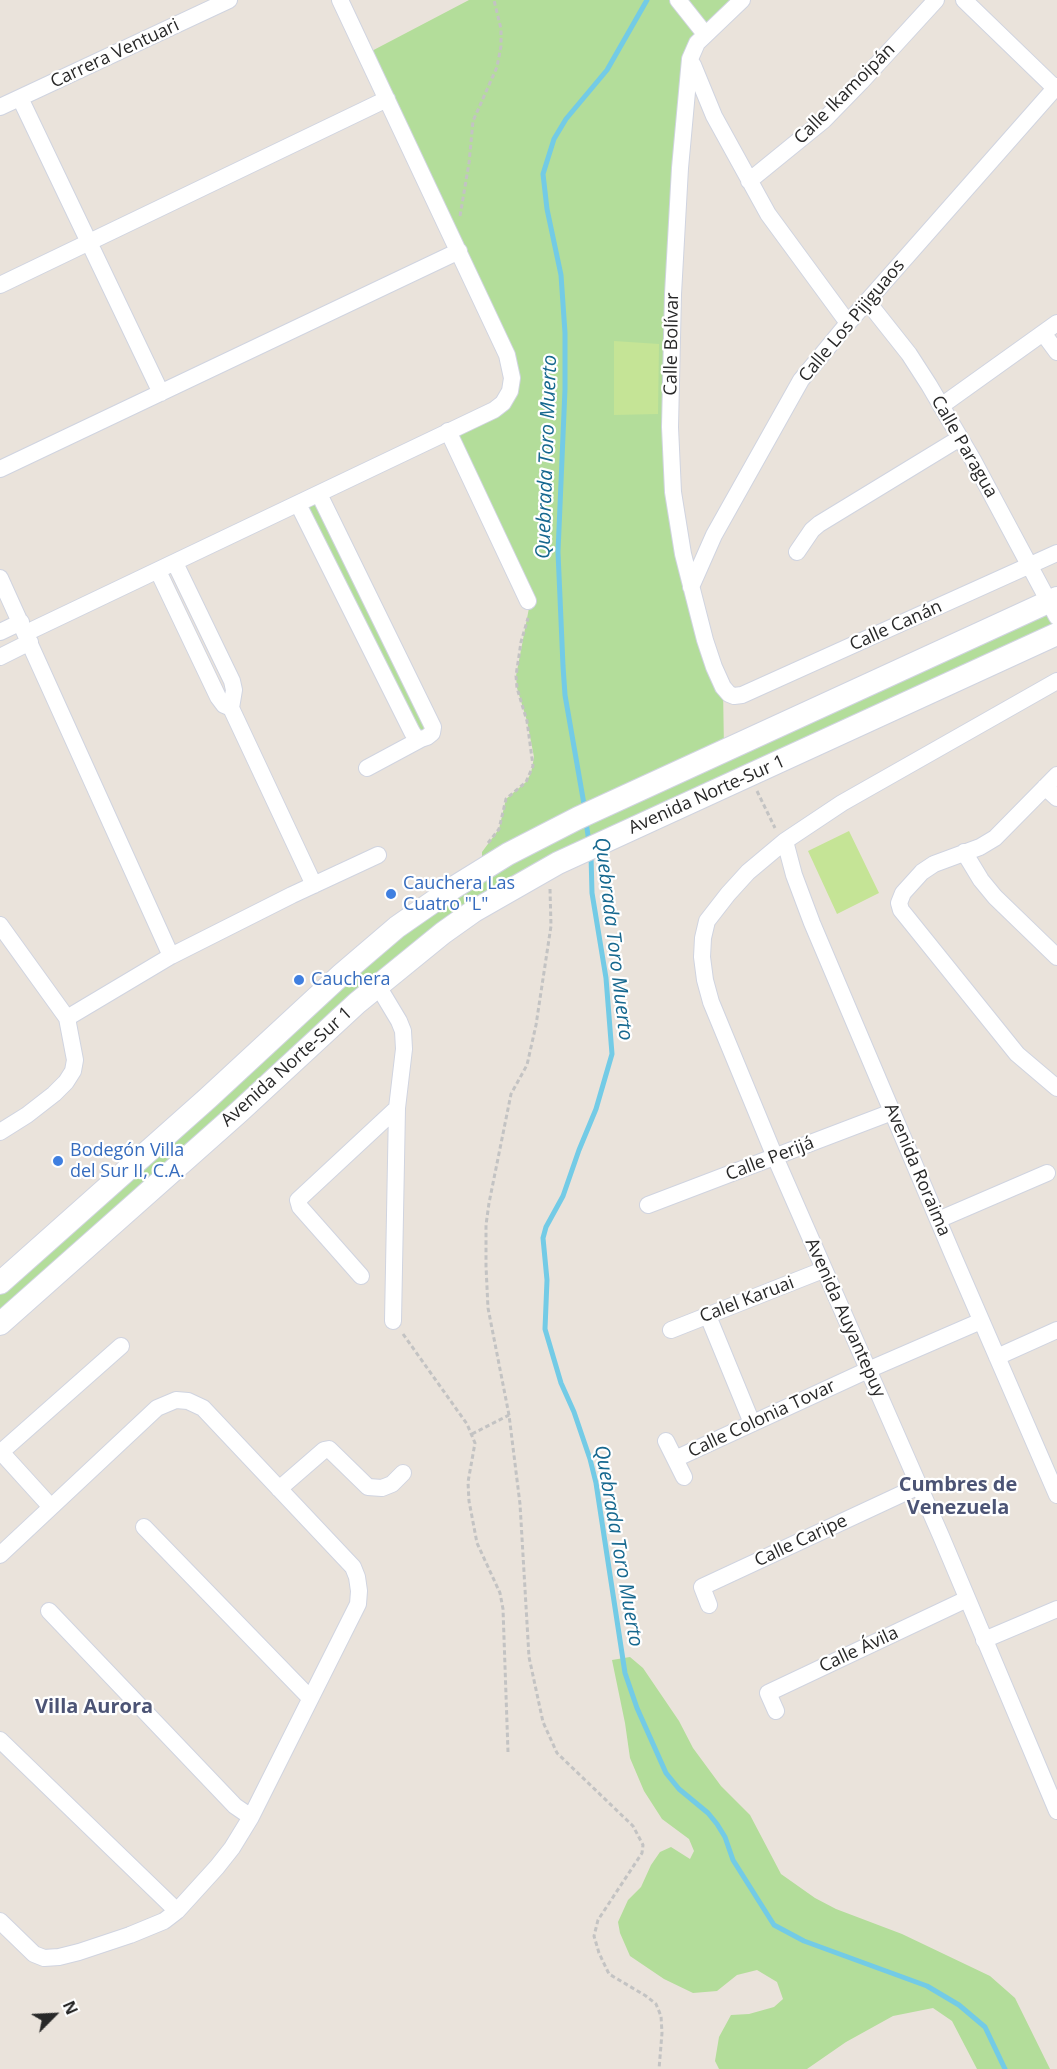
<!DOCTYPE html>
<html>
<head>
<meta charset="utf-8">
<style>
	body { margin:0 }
	#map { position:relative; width:1057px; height:2069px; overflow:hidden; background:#eae3db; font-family:"Open Sans",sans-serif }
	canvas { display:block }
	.north { position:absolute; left:24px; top:1985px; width:60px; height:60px; -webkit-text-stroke:4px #fff; paint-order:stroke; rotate:66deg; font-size:16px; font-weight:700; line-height:24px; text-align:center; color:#282828 }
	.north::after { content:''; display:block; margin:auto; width:21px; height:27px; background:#282828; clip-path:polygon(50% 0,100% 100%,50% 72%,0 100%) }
</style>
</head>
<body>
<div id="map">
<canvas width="1057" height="2069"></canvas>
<div class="north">N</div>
</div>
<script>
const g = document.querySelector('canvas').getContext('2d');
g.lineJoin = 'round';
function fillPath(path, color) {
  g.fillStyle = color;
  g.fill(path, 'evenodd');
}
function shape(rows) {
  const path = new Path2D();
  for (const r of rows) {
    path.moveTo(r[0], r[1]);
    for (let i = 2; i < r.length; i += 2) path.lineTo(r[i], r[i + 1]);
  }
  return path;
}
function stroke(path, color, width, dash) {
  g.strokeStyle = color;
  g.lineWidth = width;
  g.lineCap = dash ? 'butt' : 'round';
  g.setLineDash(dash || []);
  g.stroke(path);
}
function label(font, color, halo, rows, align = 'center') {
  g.font = font + ' "Open Sans",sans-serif';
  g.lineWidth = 4.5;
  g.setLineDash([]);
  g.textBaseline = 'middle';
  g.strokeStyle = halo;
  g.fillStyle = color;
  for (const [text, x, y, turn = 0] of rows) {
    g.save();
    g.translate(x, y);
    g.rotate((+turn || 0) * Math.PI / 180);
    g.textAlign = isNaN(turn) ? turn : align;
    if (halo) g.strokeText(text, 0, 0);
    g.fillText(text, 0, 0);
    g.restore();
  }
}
fillPath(shape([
	[469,0,742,0,690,59,671,467,723,687,724,751,1057,598,1057,634,502,893,0,1324,0,1283,482,861,482,852,499,829,506,799,526,782,531,773,534,757,527,721,517,688,516,676,529,608,448,431,494,410,512,378,366,54],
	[319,494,430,719,421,739,298,504],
	[630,1657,643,1668,679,1721,693,1748,721,1786,750,1815,781,1874,815,1898,836,1909,902,1934,990,1976,1015,1998,1050,2069,977,2069,952,2021,933,2008,893,2016,846,2042,807,2069,719,2069,715,2061,719,2037,731,2015,749,2014,774,2007,783,1999,777,1982,757,1970,737,1975,717,1991,693,1993,664,1979,630,1956,620,1933,618,1922,628,1900,641,1887,651,1865,660,1852,671,1847,690,1859,694,1851,689,1839,662,1819,644,1791,630,1758,625,1723,612,1660]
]), '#b3dd9a');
fillPath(shape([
	[614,341,659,344,658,414,614,415],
	[849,831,879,893,837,914,808,851]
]), '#c5e496');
stroke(shape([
	[585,810,565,695,563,666,558,552,565,389,565,333,561,275,547,209,543,174,554,139,566,119,607,70,647,0],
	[586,822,589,842],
	[591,855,592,893,606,978,612,1054,596,1109,579,1150,563,1196,546,1227,543,1238,547,1280,545,1329,561,1383,574,1412,590,1459,596,1483,625,1673,637,1708,666,1773,679,1789,708,1813,717,1824,725,1837,733,1860,774,1925,804,1941,927,1986,959,2005,985,2027,1005,2069]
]), '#73cbe6', 5);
const minor = shape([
	[678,0,705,34],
	[742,0,697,43,690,59,680,168,673,294,670,427,673,492,683,554,705,640,714,667,723,687,729,694,734,696,742,695,1057,553],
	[964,0,1057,90],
	[693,65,714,116,768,214,848,323],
	[20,98,161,393],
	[0,107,229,0],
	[749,181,824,120,861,82,936,0],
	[0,285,387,99],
	[867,301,909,354,929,385,973,460,1057,617],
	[1043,333,1057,352],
	[941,406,1057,323],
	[448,431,528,601],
	[0,469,459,251],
	[298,504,412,732,416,738,421,739,427,737,432,733,433,727,319,494],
	[797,552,812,530,819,524,960,438],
	[175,563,232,681,234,690,231,708],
	[158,571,218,697,224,705,231,708,314,885],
	[0,578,171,956],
	[691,587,714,535,801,380,848,323,1057,86],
	[0,632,21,622],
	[26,633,494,410,503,403,510,391,512,378,507,355,340,0],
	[0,657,30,642],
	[1057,681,842,803,785,841,748,872,728,894,707,921,703,938,702,957,705,980,711,1002,775,1157,941,1536,1057,1811],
	[367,768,421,739],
	[1057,775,995,838,980,847,934,864,922,872,903,893,899,903,901,910,1017,1054,1057,1088],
	[1045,787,1057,798],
	[785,841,794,875,812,923,952,1253,1057,1495],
	[964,852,981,880,995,897,1057,957],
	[0,925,67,1018,75,1060,73,1071,66,1082,54,1094,27,1115,0,1132],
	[378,986,399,1021,403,1031,404,1049,397,1108,393,1321],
	[67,1018,171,956,292,895,378,855],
	[648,1205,892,1112],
	[938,1220,1047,1173],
	[361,1276,300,1207,298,1200,397,1108],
	[708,1316,752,1423],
	[671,1330,823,1270],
	[997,1357,1057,1330],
	[666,1441,684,1477],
	[1,1452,51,1507],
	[0,1453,121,1346],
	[675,1459,868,1370,981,1321],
	[279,1489,324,1450,329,1449,368,1487,382,1488,392,1484,403,1473],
	[144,1527,310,1698],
	[0,1555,157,1408,176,1400,188,1401,203,1408,353,1567,357,1577,359,1591,358,1604,251,1817,232,1848,217,1867,177,1911,164,1921,130,1935,79,1952,59,1957,44,1958,34,1954,0,1921],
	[709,1605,702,1587,919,1486],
	[49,1611,235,1806,251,1817],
	[984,1640,1057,1609],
	[776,1711,768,1693,967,1599],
	[0,1740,177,1911]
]);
const secondary = shape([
	[0,1283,208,1098,342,974,397,927,453,888,508,854,578,818,1057,598],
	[0,1324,239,1112,357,1003,443,933,474,911,558,863,1057,634]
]);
stroke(minor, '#d0d4e0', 18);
stroke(secondary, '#d0d4e0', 24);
stroke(shape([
	[460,216,469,163,473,121,497,67,501,46,501,29,494,0],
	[757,791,775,828],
	[488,843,499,829,506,799,526,782,533,766,527,721,517,688,516,676,521,642,528,618],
	[550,889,551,926,536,1025,527,1065,511,1094,489,1203,486,1225,486,1266,488,1308,509,1415,520,1504,529,1657,543,1722,557,1753,633,1826,643,1845,642,1853,598,1920,594,1936,599,1953,609,1974,646,1996,656,2004,661,2016,662,2033,659,2069],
	[403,1334,467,1424,475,1443,468,1482,469,1501,477,1543,500,1593,503,1609,508,1752],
	[472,1434,509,1415]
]), '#c3c3c3', 3, [4.5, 3]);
stroke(minor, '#fff', 16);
stroke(secondary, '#fff', 22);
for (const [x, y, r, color] of [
	[391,894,6,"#3f7fe0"],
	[299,980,6,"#3f7fe0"],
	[58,1161,6,"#3f7fe0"]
]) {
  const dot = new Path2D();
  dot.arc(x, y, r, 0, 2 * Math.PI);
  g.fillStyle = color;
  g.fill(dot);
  stroke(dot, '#fff', 2);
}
label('18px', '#282828', '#fff', [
	["Carrera Ventuari",115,54,-25],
	["Calle Ikamoipán",845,94,-45],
	["Calle Los Pijiguaos",852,321,-50],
	["Calle Bolívar",672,344,-89],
	["Calle Paragua",964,447,60],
	["Calle Canán",896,626,-24],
	["Avenida Norte-Sur 1",707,795,-24],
	["Avenida Norte-Sur 1",287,1067,-42],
	["Calle Perijá",770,1159,-21],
	["Avenida Roraima",917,1170,67],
	["Calel Karuai",747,1300,-21],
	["Avenida Auyantepuy",845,1318,66],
	["Calle Colonia Tovar",762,1419,-25],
	["Calle Caripe",801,1541,-25],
	["Calle Ávila",859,1650,-25]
]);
label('18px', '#366cbe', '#fff', [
	["Cauchera Las",403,884],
	["Cuatro \"L\"",403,905],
	["Cauchera",311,980],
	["Bodegón Villa",70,1151],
	["del Sur II, C.A.",70,1172]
], 'left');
label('italic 20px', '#16688f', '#fff', [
	["Quebrada Toro Muerto",547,457,-88],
	["Quebrada Toro Muerto",613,939,83],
	["Quebrada Toro Muerto",618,1546,80]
]);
label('bold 20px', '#4c5475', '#fff', [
	["Cumbres de",958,1485],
	["Venezuela",958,1508],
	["Villa Aurora",94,1707]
]);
</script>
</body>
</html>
